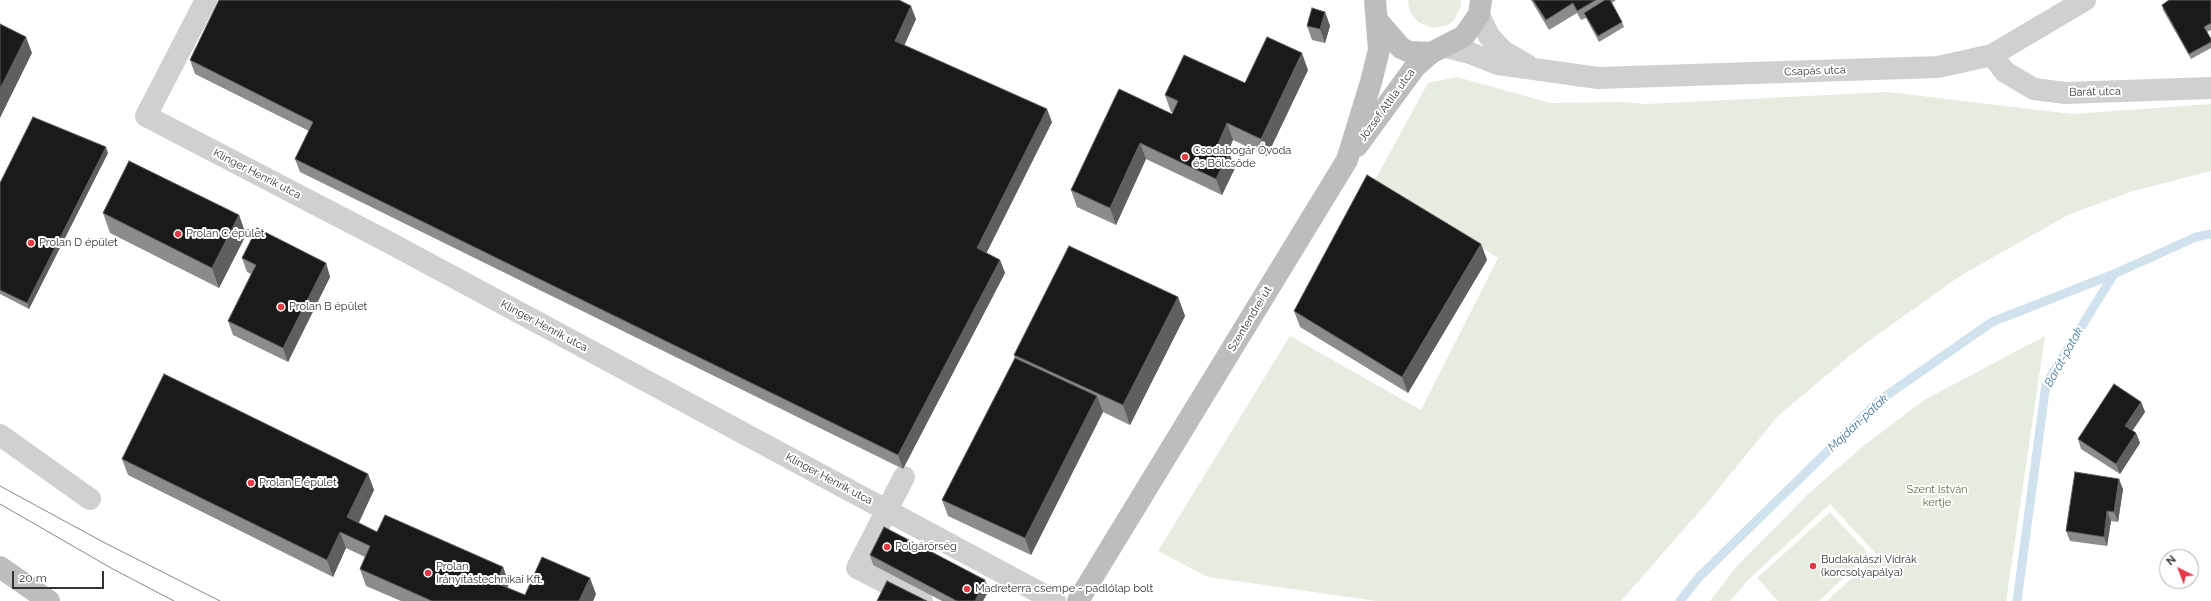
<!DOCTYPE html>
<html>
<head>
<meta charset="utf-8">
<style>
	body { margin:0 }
	#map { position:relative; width:2211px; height:601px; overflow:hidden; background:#fff; font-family:Raleway,sans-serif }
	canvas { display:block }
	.north { position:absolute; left:2159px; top:549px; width:40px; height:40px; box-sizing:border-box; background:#fff; border:1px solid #adadad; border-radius:50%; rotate:318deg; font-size:11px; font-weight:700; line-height:16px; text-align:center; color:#333 }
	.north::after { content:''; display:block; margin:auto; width:14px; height:18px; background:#e63946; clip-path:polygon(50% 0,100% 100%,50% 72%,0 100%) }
	.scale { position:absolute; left:12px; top:571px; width:92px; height:18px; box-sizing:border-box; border:2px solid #333; border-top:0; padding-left:5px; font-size:12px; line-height:14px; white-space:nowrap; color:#333; -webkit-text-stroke:3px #fff; paint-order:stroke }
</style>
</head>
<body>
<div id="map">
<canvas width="2211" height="601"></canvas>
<div class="north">N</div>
<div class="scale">20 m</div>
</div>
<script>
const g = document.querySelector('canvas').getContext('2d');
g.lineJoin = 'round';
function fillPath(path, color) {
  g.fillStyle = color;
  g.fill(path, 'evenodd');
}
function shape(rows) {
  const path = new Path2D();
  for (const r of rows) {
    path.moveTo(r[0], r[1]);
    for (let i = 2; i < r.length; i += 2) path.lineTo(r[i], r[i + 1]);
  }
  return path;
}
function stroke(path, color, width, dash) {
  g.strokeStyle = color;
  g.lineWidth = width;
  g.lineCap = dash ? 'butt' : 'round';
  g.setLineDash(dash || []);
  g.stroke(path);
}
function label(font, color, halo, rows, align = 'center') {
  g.font = font + ' Raleway,sans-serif';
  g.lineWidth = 4;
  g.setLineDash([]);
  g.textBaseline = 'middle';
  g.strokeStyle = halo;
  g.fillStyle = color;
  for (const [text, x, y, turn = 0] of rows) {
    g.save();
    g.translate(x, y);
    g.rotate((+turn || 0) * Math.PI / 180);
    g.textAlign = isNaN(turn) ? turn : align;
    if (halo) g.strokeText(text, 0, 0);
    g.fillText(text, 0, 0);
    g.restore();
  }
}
fillPath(shape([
	[1408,0,1461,0,1461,6,1454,20,1448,25,1432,28,1418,22,1413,16,1409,9],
	[1457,77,1550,103,1624,102,1646,104,1888,92,2072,114,2211,104,2211,171,2133,191,2068,215,1960,276,1859,348,1778,416,1705,505,1621,601,1376,601,1208,577,1158,551,1290,336,1421,410,1498,258,1375,180,1428,83],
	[2045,336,2006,601,1827,601,1877,555,1830,504,1748,580,1730,601,1710,601,1737,566,1809,493,1861,448,1924,400],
	[1830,512,1869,554,1819,601,1778,601,1757,578]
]), '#e6ecdf');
stroke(shape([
	[1680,601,1699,577,1880,400,1992,322,2114,274],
	[2017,601,2046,384,2114,274,2196,237,2211,234]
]), '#cfe2ee', 9);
stroke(shape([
	[206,0,146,116,392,244,1055,601],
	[1479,15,1489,36,1503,51,1527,65],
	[1447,47,1470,53,1498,64,1598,78,1938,67,1992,55,2085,0],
	[1992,55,2005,72,2034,89,2065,93,2211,88],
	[0,435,90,499],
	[904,477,857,568,922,601]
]), '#d0d0d0', 22);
stroke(shape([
	[1377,20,1401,48,1410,52,1431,53,1464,36,1479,15,1481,0],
	[1357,146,1415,67,1431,53],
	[0,567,49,601],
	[1078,601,1347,160,1371,82,1379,50,1375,0]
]), '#bdbdbd', 22);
stroke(shape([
	[0,486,105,543,220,601],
	[0,504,111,568,174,601]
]), '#888', 1);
fillPath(shape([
	[1531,0,1616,0,1612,3,1622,22,1624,27,1599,42,1586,18,1581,20,1577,13,1549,30],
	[2211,0,2211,30,2207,32,2211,39,2211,48,2191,59,2163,10,2162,5],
	[1325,12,1330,26,1325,43,1312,40,1307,26],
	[916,19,904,46,1052,122,986,253,1000,260,1005,273,903,469,300,172,295,159,309,131,195,74,190,60],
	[1308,70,1267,156,1233,140,1228,152,1235,168,1222,195,1146,159,1116,225,1077,207,1071,190,1172,114,1173,112,1171,112,1165,95,1245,83],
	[108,153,29,309,0,294,0,183],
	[103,213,239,215,246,235,219,288,110,233],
	[1481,244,1487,260,1408,393,1300,327,1294,311],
	[242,258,326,263,330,277,288,362,233,335,228,321,251,274,247,272],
	[1178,297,1185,316,1130,425,1103,412,1031,555,948,516,942,500,1015,358,1014,355],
	[2141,402,2145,412,2132,431,2136,433,2140,443,2120,474,2081,449,2078,439],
	[122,459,368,474,374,490,359,523,377,532,503,567,509,584,507,588,525,595,596,594,593,601,401,601,366,586,360,569,365,557,346,548,333,577,128,475],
	[2123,489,2118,522,2111,521,2107,546,2070,541,2066,531],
	[870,555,989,590,983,601,942,601,873,565]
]), '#8c8c8c');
fillPath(shape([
	[911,6,916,19,900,55,895,41],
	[1325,12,1330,26,1325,43,1320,29],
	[26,37,32,53,0,118,0,89],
	[1302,53,1308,70,1267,156,1261,139],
	[1047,109,1052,122,982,262,977,248],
	[1227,123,1233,140,1223,163,1217,146],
	[1140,143,1146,159,1116,225,1110,208],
	[106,147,108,153,29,309,27,303],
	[1229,152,1235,168,1222,195,1216,179],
	[239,215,246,235,219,288,212,268],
	[1481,244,1487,260,1408,393,1402,377],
	[1000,260,1005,273,903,469,898,455],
	[326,263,330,277,288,362,283,348],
	[1178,297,1185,316,1130,425,1123,405],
	[1097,396,1103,412,1031,555,1025,538],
	[2141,402,2145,412,2129,436,2125,426],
	[2136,433,2140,443,2120,474,2116,464],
	[368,474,374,490,353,534,347,517],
	[2119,479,2123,489,2118,522,2114,512],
	[2107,511,2111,521,2107,546,2104,537],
	[340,532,346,548,333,577,327,560],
	[503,567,509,584,502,599,496,583],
	[590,578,596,594,593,601,579,601],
	[985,580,989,590,983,601,975,601]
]), '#5f5f5f');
const building = shape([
	[219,0,899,0,911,6,895,41,1047,109,977,248,1000,260,898,455,295,159,313,122,190,60,219,0],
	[1533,0,1596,0,1577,11,1573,3,1546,20,1533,0],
	[1605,0,1610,0,1622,22,1598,36,1584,13,1605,0],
	[2169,0,2211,0,2211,23,2204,27,2211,39,2211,42,2189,54,2162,5,2169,0],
	[1312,8,1325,12,1320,29,1307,26,1312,8],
	[0,24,26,37,0,89,0,24],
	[1267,37,1302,53,1261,139,1227,123,1217,146,1229,152,1216,179,1140,143,1110,208,1071,190,1119,89,1172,114,1178,101,1165,95,1184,55,1245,83,1267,37],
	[33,117,106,147,27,303,0,290,0,183,33,117],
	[129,161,239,215,212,268,103,213,129,161],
	[1367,175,1481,244,1402,377,1294,311,1367,175],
	[257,228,326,263,283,348,228,321,256,265,242,258,257,228],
	[1069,246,1178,297,1123,405,1014,355,1069,246],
	[1015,358,1097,396,1025,538,942,500,1015,358],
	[164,374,368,474,347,517,377,532,385,515,503,567,496,583,525,595,542,557,590,578,579,601,432,601,360,569,370,546,340,532,327,560,122,459,164,374],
	[2114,384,2141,402,2125,426,2136,433,2116,464,2078,439,2114,384],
	[2075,472,2119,479,2114,512,2107,511,2104,537,2066,531,2075,472],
	[884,527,985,580,975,601,957,601,870,555,884,527],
	[887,581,927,601,877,601,887,581]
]);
fillPath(building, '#1a1a1a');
stroke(building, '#5f5f5f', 1);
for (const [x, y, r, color] of [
	[1185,157,4,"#e63946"],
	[178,234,4,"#e63946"],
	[31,243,4,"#e63946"],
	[281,307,4,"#e63946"],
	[251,483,4,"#e63946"],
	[887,547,4,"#e63946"],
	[1813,566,4,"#e63946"],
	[428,573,4,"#e63946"],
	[967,589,4,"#e63946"]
]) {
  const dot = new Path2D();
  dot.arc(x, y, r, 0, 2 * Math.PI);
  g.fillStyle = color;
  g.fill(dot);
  stroke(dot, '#fff', 1.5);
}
label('11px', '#333', '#fff', [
	["Csapás utca",1815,71,-2],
	["Barát utca",2095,92,-1],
	["József Attila utca",1387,105,-54],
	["Klinger Henrik utca",257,174,27],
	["Szentendrei út",1250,319,-59],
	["Klinger Henrik utca",544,326,28],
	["Klinger Henrik utca",829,479,28]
]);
label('11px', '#333', '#fff', [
	["Csodabogár Óvoda",1193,151],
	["és Bölcsőde",1193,164],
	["Prolan C épület",186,234],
	["Prolan D épület",39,243],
	["Prolan B épület",289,307],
	["Prolan E épület",259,483],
	["Polgárőrség",895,547],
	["Budakalászi Vidrák",1821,560],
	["(korcsolyapálya)",1821,573],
	["Prolan",436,567],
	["Irányítástechnikai Kft.",436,580],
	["Madreterra csempe - padlólap bolt",975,589]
], 'left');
label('11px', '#56703f', '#fff', [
	["Szent István",1937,490],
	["kertje",1937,503]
]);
label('italic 12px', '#3f7597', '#fff', [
	["Barát-patak",2064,357,-61],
	["Majdán-patak",1858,423,-43]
]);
</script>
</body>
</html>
